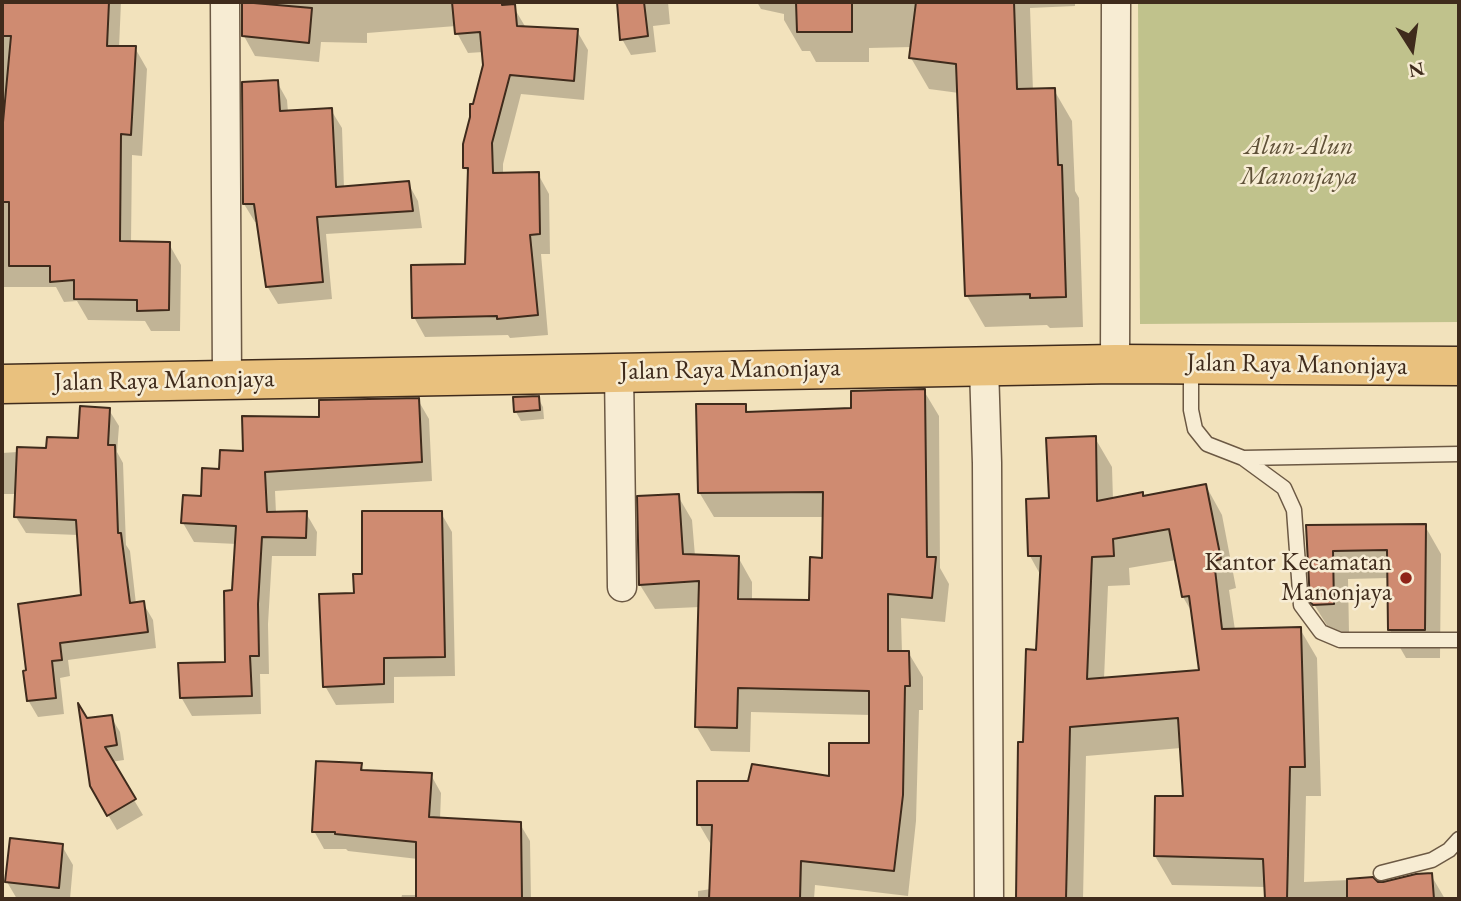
<!DOCTYPE html>
<html>
<head>
<meta charset="utf-8">
<style>
	body { margin:0 }
	#map { position:relative; width:1461px; height:901px; overflow:hidden; background:#f2e2bc; font-family:"EB Garamond",serif }
	canvas { display:block }
	.frame { position:absolute; inset:0; border:4px solid #3f2b1c; pointer-events:none }
	.north { position:absolute; left:1377px; top:14px; width:70px; height:70px; -webkit-text-stroke:5px #f7ecd3; paint-order:stroke; rotate:168deg; font-size:19px; font-weight:700; line-height:28px; text-align:center; color:#3f2b1c }
	.north::after { content:''; display:block; margin:auto; width:24px; height:32px; background:#3f2b1c; clip-path:polygon(50% 0,100% 100%,50% 72%,0 100%) }
</style>
</head>
<body>
<div id="map">
<canvas width="1461" height="901"></canvas>
<div class="frame"></div>
<div class="north">N</div>
</div>
<script>
const g = document.querySelector('canvas').getContext('2d');
g.lineJoin = 'round';
function fillPath(path, color) {
  g.fillStyle = color;
  g.fill(path, 'evenodd');
}
function shape(rows) {
  const path = new Path2D();
  for (const r of rows) {
    path.moveTo(r[0], r[1]);
    for (let i = 2; i < r.length; i += 2) path.lineTo(r[i], r[i + 1]);
  }
  return path;
}
function stroke(path, color, width, dash) {
  g.strokeStyle = color;
  g.lineWidth = width;
  g.lineCap = dash ? 'butt' : 'round';
  g.setLineDash(dash || []);
  g.stroke(path);
}
function label(font, color, halo, rows, align = 'center') {
  g.font = font + ' "EB Garamond",serif';
  g.lineWidth = 5;
  g.setLineDash([]);
  g.textBaseline = 'middle';
  g.strokeStyle = halo;
  g.fillStyle = color;
  for (const [text, x, y, turn = 0] of rows) {
    g.save();
    g.translate(x, y);
    g.rotate((+turn || 0) * Math.PI / 180);
    g.textAlign = isNaN(turn) ? turn : align;
    if (halo) g.strokeText(text, 0, 0);
    g.fillText(text, 0, 0);
    g.restore();
  }
}
fillPath(shape([
	[1138,2,1459,2,1459,322,1140,324]
]), '#c0c28c');
fillPath(shape([
	[2,2,121,2,119,48,135,48,147,69,142,156,132,155,131,243,169,244,181,265,180,331,151,331,145,321,88,320,77,301,64,302,56,287,2,287],
	[249,2,513,2,513,6,526,28,577,31,588,50,584,100,521,94,503,164,503,174,538,174,549,194,550,254,541,254,548,335,510,338,508,335,425,337,414,317,466,265,469,175,465,167,474,106,485,66,483,52,468,53,457,33,456,26,367,33,367,43,321,42,319,62,255,56,244,36],
	[619,2,668,2,670,24,653,26,656,52,631,55,622,39],
	[757,2,955,2,969,67,980,66,978,2,1075,2,1075,6,1030,8,1033,91,1054,90,1072,121,1075,191,1079,198,1083,327,1050,328,1047,325,985,327,967,296,959,93,929,89,911,58,912,47,869,48,869,62,816,62,810,51,802,51,784,20,784,14,761,9],
	[277,82,287,100,288,112,331,110,342,128,344,188,408,183,418,201,422,228,326,234,332,299,278,304,267,286,259,222,255,222,244,204],
	[924,391,939,416,940,568,949,584,945,622,901,618,902,653,908,652,923,677,923,710,919,710,916,821,908,896,815,885,814,899,698,899,698,891,711,889,713,848,699,824,831,779,870,745,870,715,751,712,750,752,711,751,696,726,700,607,655,609,640,585,678,496,692,520,695,556,738,557,752,582,752,601,810,602,824,559,824,517,714,517,699,492,745,406,749,414,853,409],
	[538,398,543,407,544,419,521,421,516,412],
	[418,400,429,419,432,481,275,491,276,513,306,513,317,532,316,556,272,556,268,624,269,674,260,674,261,714,192,716,181,697,227,664,237,544,194,542,183,523,221,471,245,453,321,419],
	[109,410,119,426,117,452,123,463,126,545,130,551,136,604,143,603,153,620,156,648,68,660,70,676,60,678,64,714,38,717,28,700,82,597,78,535,26,533,16,517,17,494,2,494,2,453,48,450,80,440],
	[1095,438,1112,467,1113,500,1143,497,1206,486,1222,515,1236,588,1229,590,1235,630,1300,629,1317,658,1321,796,1306,796,1304,882,1372,879,1377,884,1431,875,1445,899,1266,899,1266,887,1172,885,1155,856,1185,798,1181,748,1086,756,1083,899,1017,899,1020,744,1025,744,1038,651,1041,576,1030,556,1050,500],
	[1176,560,1183,597,1193,614,1201,672,1104,679,1108,586,1130,585,1129,568],
	[441,513,452,532,455,676,394,677,394,703,336,705,325,686,364,576],
	[1425,526,1441,554,1440,658,1406,658,1390,630,1389,578,1348,579,1349,632,1331,632,1312,601,1308,527],
	[111,717,120,732,124,760,111,762,143,815,117,830,91,786],
	[361,765,365,772,431,775,441,793,440,820,520,824,530,841,531,899,401,899,402,895,418,895,418,859,348,851,346,849,324,849,314,831],
	[62,846,73,865,70,899,17,899,7,882]
]), '#0003');
const building = shape([
	[2,2,109,2,107,46,136,46,131,135,121,134,120,241,170,242,169,310,137,311,137,300,74,299,74,280,50,282,50,266,9,266,9,202,2,202,2,133,11,36,2,36,2,2],
	[242,2,312,8,309,43,242,36,242,2],
	[452,2,502,2,502,5,515,4,517,26,578,29,574,81,510,75,492,143,493,173,539,172,540,234,530,235,538,315,497,319,497,316,412,318,411,265,465,264,468,168,463,168,463,144,470,117,470,104,473,104,483,65,480,32,455,34,452,2],
	[617,2,644,2,648,36,620,40,617,2],
	[796,2,852,2,852,32,797,32,796,2],
	[916,2,1014,2,1017,89,1055,88,1058,165,1062,165,1066,297,1030,298,1030,294,965,296,956,64,909,58,916,2],
	[278,80,280,111,332,108,336,187,409,181,413,211,317,217,323,282,266,287,254,204,243,204,242,82,278,80],
	[925,389,927,557,936,557,932,598,888,594,888,651,909,651,910,686,905,686,903,795,894,871,801,861,800,899,709,899,712,825,697,825,697,781,748,781,752,764,829,776,829,743,869,743,869,691,738,688,737,728,695,727,699,581,639,585,637,496,679,494,683,554,739,556,738,599,809,600,810,557,822,558,823,492,698,493,696,404,746,404,746,412,851,408,851,391,925,389],
	[539,396,540,410,514,412,513,397,539,396],
	[419,398,422,462,265,472,267,512,307,511,306,538,262,537,258,604,259,656,250,656,252,696,180,698,178,663,225,662,224,591,232,590,236,526,181,523,183,495,201,496,202,468,219,469,220,450,243,451,242,416,319,417,319,400,419,398],
	[80,406,110,408,108,445,115,445,118,533,121,533,130,603,144,601,148,632,60,643,62,660,52,661,56,698,27,701,23,671,26,670,18,604,81,595,76,520,14,517,17,447,46,448,47,437,78,438,80,406],
	[1096,436,1097,501,1143,492,1143,496,1206,484,1221,559,1214,561,1222,629,1301,627,1305,767,1290,767,1287,899,1265,899,1263,859,1154,856,1155,796,1183,796,1178,718,1070,727,1066,899,1016,899,1018,742,1023,742,1026,649,1036,650,1041,556,1028,556,1026,499,1049,498,1046,438,1096,436],
	[1169,529,1182,597,1189,596,1199,670,1087,679,1092,557,1114,556,1113,539,1169,529],
	[362,511,442,511,445,657,384,658,384,684,323,687,319,594,354,593,353,574,362,574,362,511],
	[1426,524,1425,630,1388,630,1387,550,1333,551,1334,604,1313,605,1310,602,1306,525,1426,524],
	[78,703,87,718,112,715,117,745,105,747,136,799,107,816,90,786,78,703],
	[316,761,362,763,361,770,432,773,429,817,521,822,522,899,416,899,416,842,335,834,335,832,312,832,316,761],
	[10,838,63,844,59,888,5,882,10,838],
	[1432,873,1434,899,1347,899,1347,879,1373,877,1378,882,1383,882,1416,874,1432,873]
]);
fillPath(building, '#cf8b71');
stroke(building, '#3f2b1c', 2);
const service = shape([
	[1191,367,1191,410,1195,429,1207,444,1243,458,1284,488,1294,510,1301,605,1321,632,1340,640,1459,640],
	[1243,458,1459,454],
	[1381,873,1432,860,1449,850,1459,839]
]);
const minor = shape([
	[225,2,227,380],
	[1115,364,1116,2],
	[984,367,987,463,989,899],
	[619,372,622,587]
]);
const primary = shape([
	[2,384,1115,364,1459,366]
]);
stroke(service, '#6c5944', 17);
stroke(minor, '#6c5944', 31);
stroke(primary, '#3f2b1c', 41);
stroke(service, '#f7ecd3', 14);
stroke(minor, '#f7ecd3', 28);
stroke(primary, '#e9c17e', 38);
for (const [x, y, r, color] of [
	[1406,578,7,"#8f2418"]
]) {
  const dot = new Path2D();
  dot.arc(x, y, r, 0, 2 * Math.PI);
  g.fillStyle = color;
  g.fill(dot);
  stroke(dot, '#f7ecd3', 2.5);
}
label('italic 26px', '#5f5138', '#f7ecd3', [
	["Alun-Alun",1299,147],
	["Manonjaya",1299,177]
]);
label('26px', '#3f2b1c', '#f7ecd3', [
	["Jalan Raya Manonjaya",1297,365,1],
	["Jalan Raya Manonjaya",730,370,-1],
	["Jalan Raya Manonjaya",164,381,-1]
]);
label('26px', '#3f2b1c', '#f7ecd3', [
	["Kantor Kecamatan",1392,563],
	["Manonjaya",1392,593]
], 'right');
</script>
</body>
</html>
